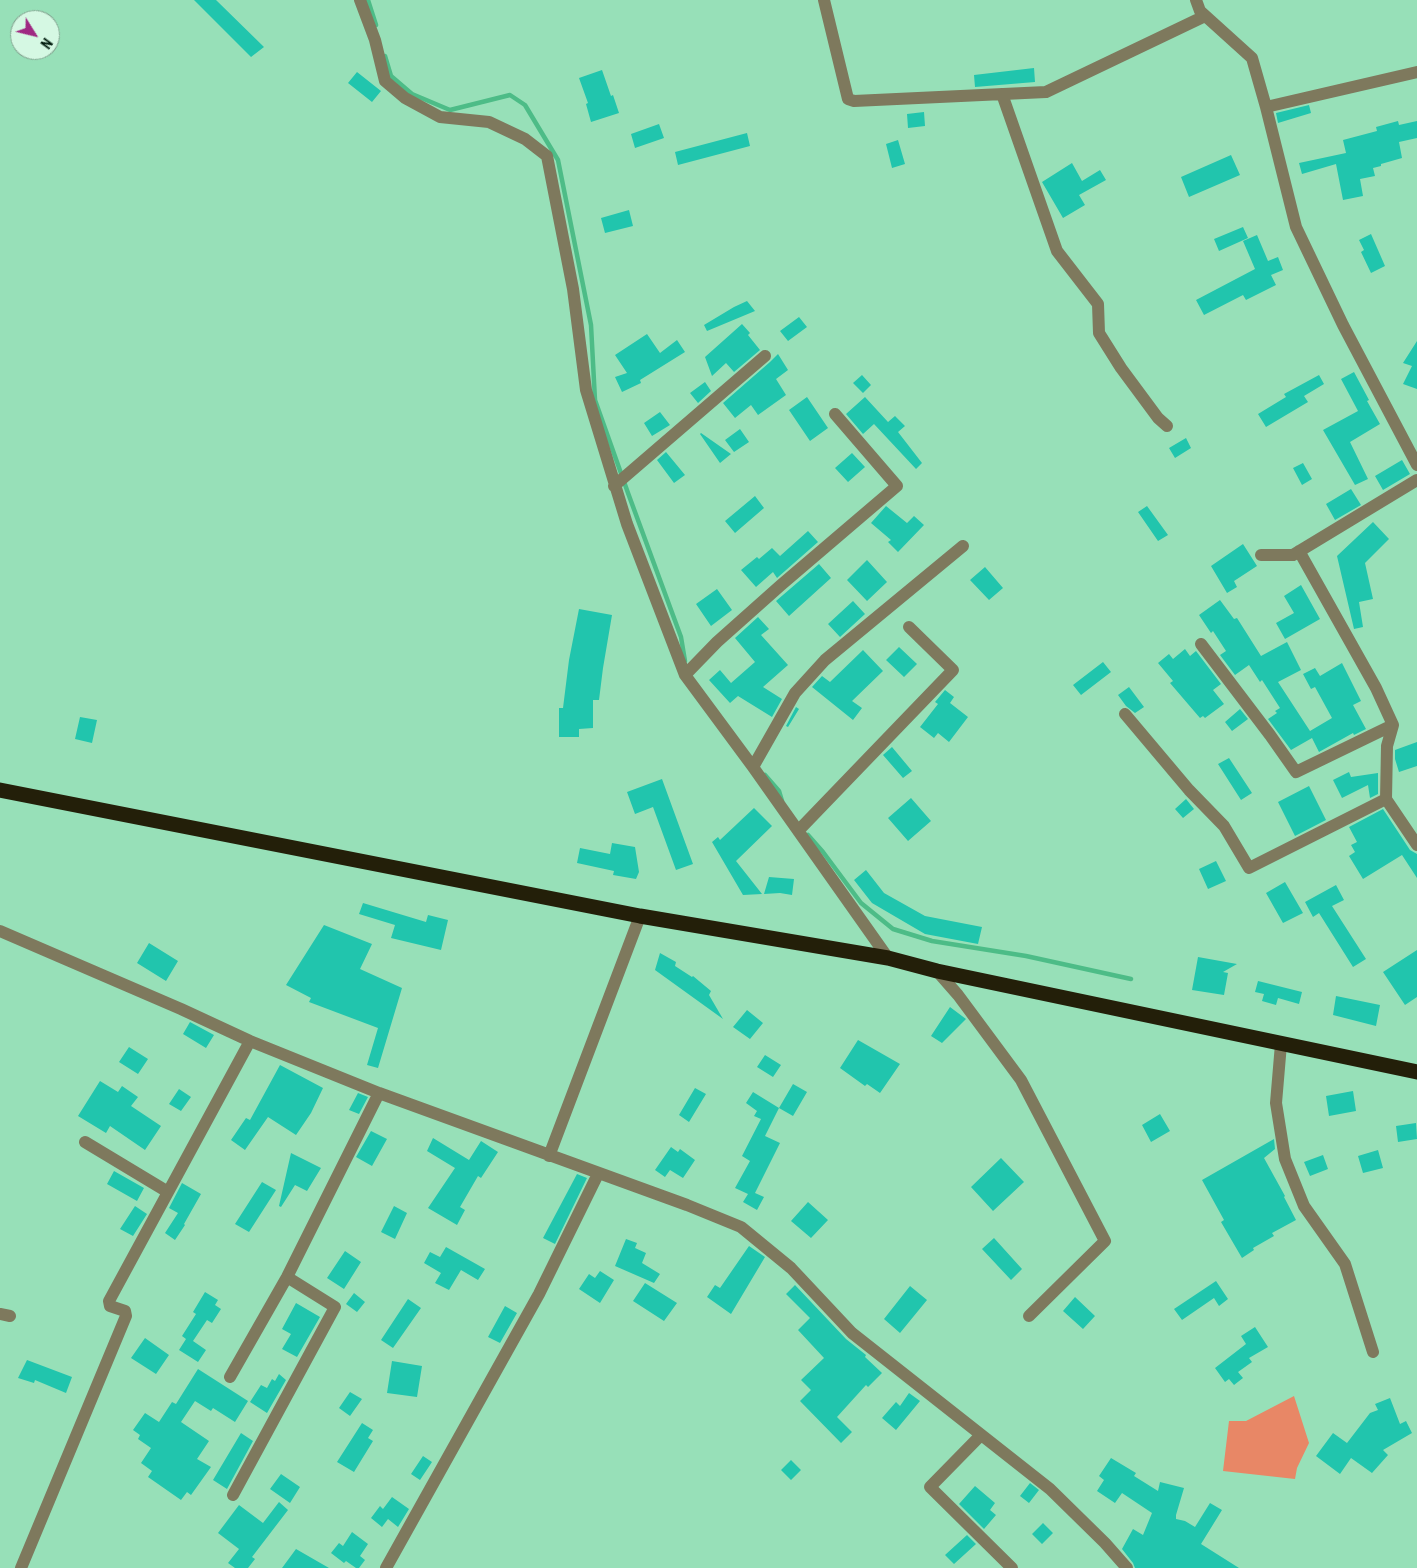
<!DOCTYPE html>
<html>
<head>
<meta charset="utf-8">
<style>
	body { margin:0 }
	#map { position:relative; width:1417px; height:1568px; overflow:hidden; background:#97e0b8; font-family:"Roboto Condensed",sans-serif }
	canvas { display:block }
	.north { position:absolute; left:10px; top:10px; width:50px; height:50px; box-sizing:border-box; background:#d5f8e3; border:1px solid #80a08d; border-radius:50%; rotate:126deg; font-size:14px; font-weight:700; line-height:20px; text-align:center; color:#001b0d }
	.north::after { content:''; display:block; margin:auto; width:18px; height:22px; background:#9f2982; clip-path:polygon(50% 0,100% 100%,50% 72%,0 100%) }
</style>
</head>
<body>
<div id="map">
<canvas width="1417" height="1568"></canvas>
<div class="north">N</div>
</div>
<script>
const g = document.querySelector('canvas').getContext('2d');
g.lineJoin = 'round';
function fillPath(path, color) {
  g.fillStyle = color;
  g.fill(path, 'evenodd');
}
function shape(rows) {
  const path = new Path2D();
  for (const r of rows) {
    path.moveTo(r[0], r[1]);
    for (let i = 2; i < r.length; i += 2) path.lineTo(r[i], r[i + 1]);
  }
  return path;
}
function stroke(path, color, width, dash) {
  g.strokeStyle = color;
  g.lineWidth = width;
  g.lineCap = dash ? 'butt' : 'round';
  g.setLineDash(dash || []);
  g.stroke(path);
}
fillPath(shape([
	[1294,1396,1309,1443,1297,1468,1295,1479,1223,1471,1229,1421,1246,1421]
]), '#e88766');
stroke(shape([
	[368,0,376,25],
	[385,56,391,76,412,94,450,110,510,95,525,105,558,160,591,325,595,400,628,493,681,637,685,661],
	[765,775,779,791,782,801],
	[808,835,823,852,861,903,893,929,932,941,1026,956,1131,979]
]), '#4dbc87', 4.5);
fillPath(shape([
	[194,0,216,0,264,47,251,57],
	[1034,68,1035,82,975,87,974,75],
	[602,70,611,96,613,95,619,113,591,122,586,104,588,103,579,78],
	[357,72,381,91,372,102,348,83],
	[1309,105,1311,113,1278,123,1276,113],
	[924,112,925,126,908,128,907,114],
	[1398,121,1399,125,1417,121,1417,138,1399,142,1402,158,1381,164,1381,166,1373,168,1375,176,1360,179,1363,196,1343,200,1336,164,1302,174,1299,163,1346,153,1343,140,1377,131,1376,127],
	[659,124,664,138,635,148,631,134],
	[747,133,750,146,678,165,675,152],
	[898,140,905,164,892,168,886,144],
	[1231,155,1240,175,1189,197,1181,177],
	[1072,163,1082,181,1100,170,1106,180,1079,195,1085,205,1063,218,1042,182],
	[629,210,633,226,605,233,601,218],
	[1243,227,1248,238,1219,251,1214,239],
	[1371,234,1385,266,1371,273,1361,252,1364,250,1359,240],
	[1257,235,1268,261,1278,257,1283,270,1271,275,1276,285,1246,300,1243,295,1204,315,1196,300,1255,269,1243,241],
	[747,301,755,311,707,331,704,325,734,307],
	[799,317,807,327,788,341,780,331],
	[742,324,750,333,748,335,760,350,734,372,726,363,712,376,705,357],
	[647,334,660,353,677,340,685,352,640,380,641,383,622,392,615,377,627,373,615,355],
	[1417,341,1417,389,1403,384,1412,366,1403,363],
	[778,354,788,370,776,379,786,395,758,415,751,405,735,418,723,403,770,362],
	[1354,372,1369,400,1367,401,1380,424,1350,442,1368,479,1355,485,1323,430,1358,411,1341,379],
	[862,375,871,385,863,393,853,383],
	[1319,375,1324,384,1304,396,1308,402,1266,427,1258,414,1286,397,1284,394],
	[705,382,711,391,698,403,690,393],
	[807,397,828,428,810,441,789,410],
	[865,397,888,422,895,416,905,426,898,432,922,463,916,469,874,424,863,434,846,414],
	[660,412,670,425,652,436,644,423],
	[740,429,749,442,734,452,725,440],
	[701,433,731,454,720,463,700,434],
	[1186,438,1191,448,1175,458,1169,448],
	[666,452,685,475,674,483,657,460],
	[852,453,865,467,848,482,835,468],
	[1402,460,1410,474,1383,490,1375,476],
	[1303,463,1312,479,1302,485,1293,468],
	[1351,489,1361,505,1335,520,1326,504],
	[755,496,764,508,735,533,725,521],
	[886,506,907,523,914,516,924,525,898,552,888,542,891,540,871,523],
	[1147,506,1168,535,1158,541,1138,512],
	[1373,522,1389,539,1365,563,1373,599,1359,602,1363,627,1354,629,1337,556],
	[808,531,818,542,777,578,773,572,756,587,741,570,757,557,759,559,772,548,780,556],
	[1243,544,1257,566,1234,581,1237,587,1227,593,1211,566],
	[867,560,887,582,867,601,847,580],
	[819,564,831,578,789,616,776,601],
	[985,567,1003,588,989,600,970,580],
	[1301,585,1320,619,1285,639,1276,623,1294,613,1284,596],
	[717,589,732,610,711,626,696,604],
	[1220,600,1234,619,1237,618,1261,656,1287,642,1301,670,1278,682,1310,731,1332,718,1315,687,1311,689,1303,674,1315,668,1320,676,1342,663,1361,701,1353,705,1366,729,1354,735,1353,733,1319,752,1312,738,1291,750,1268,719,1277,713,1275,711,1280,708,1262,680,1260,682,1249,665,1235,675,1220,655,1226,651,1213,631,1211,633,1199,615],
	[853,601,865,614,840,637,828,624],
	[579,609,612,615,603,668,599,700,593,700,593,728,579,729,579,737,559,737,559,708,563,708,569,660],
	[758,617,769,629,761,635,788,665,763,687,782,699,772,717,738,696,730,703,709,680,720,670,731,683,755,662,735,638],
	[899,647,917,664,904,677,886,660],
	[1185,649,1190,656,1196,651,1221,684,1213,690,1224,704,1205,718,1203,716,1200,718,1170,683,1173,681,1158,663,1169,654,1173,659],
	[863,650,883,671,852,701,862,708,853,720,812,687,822,676,830,682],
	[1103,662,1111,672,1081,695,1073,685],
	[1129,687,1144,707,1135,713,1126,706,1118,695],
	[945,690,954,697,950,703,968,717,949,742,938,733,934,738,920,727,938,704,935,702],
	[796,707,799,709,788,727,786,726],
	[1240,709,1248,719,1232,731,1225,722],
	[80,717,97,720,92,743,75,739],
	[1417,742,1417,766,1399,772,1395,759,1395,750],
	[892,747,912,771,903,778,883,755],
	[1229,758,1252,793,1241,800,1218,764],
	[1349,772,1351,777,1378,773,1378,794,1370,798,1368,785,1342,798,1333,780],
	[662,779,693,864,676,870,653,807,635,814,627,792],
	[1309,786,1326,820,1295,836,1278,802],
	[911,798,931,821,908,841,888,818],
	[1186,799,1194,809,1183,818,1175,809],
	[754,808,772,826,736,861,762,894,743,895,712,842,718,837,720,840],
	[1383,809,1410,850,1417,854,1417,878,1402,855,1363,879,1349,856,1355,852,1351,845,1357,842,1349,827],
	[612,843,635,847,639,872,636,879,613,875,614,871,577,863,580,848,610,854],
	[1216,861,1226,881,1208,889,1199,869],
	[866,870,884,893,925,916,982,927,978,944,925,934,872,903,854,880],
	[769,877,794,879,792,895,780,893,764,894],
	[1285,882,1303,913,1283,923,1266,893],
	[1336,885,1344,900,1332,906,1366,959,1353,967,1319,913,1313,917,1305,902],
	[363,903,426,922,428,915,448,920,441,950,391,938,395,925,359,914],
	[324,925,372,944,360,969,402,988,378,1068,367,1065,378,1028,309,1002,311,998,286,985],
	[149,943,178,961,166,981,137,963],
	[1417,950,1417,997,1405,1005,1383,972],
	[660,953,676,962,675,966,692,977,693,976,711,991,709,995,723,1019,655,970],
	[1198,957,1237,964,1223,972,1228,973,1224,995,1192,990],
	[1258,981,1302,992,1299,1004,1278,998,1276,1005,1262,1001,1264,994,1255,992],
	[1336,996,1380,1005,1376,1026,1333,1015],
	[950,1007,966,1019,942,1043,931,1036],
	[747,1010,763,1023,750,1039,733,1027],
	[190,1022,214,1035,206,1048,183,1034],
	[858,1040,900,1064,880,1093,867,1084,865,1086,840,1068],
	[129,1047,148,1059,138,1074,119,1062],
	[765,1055,781,1065,773,1077,757,1067],
	[280,1065,323,1088,311,1113,296,1135,268,1117,245,1150,231,1140,246,1118,250,1120],
	[100,1081,118,1092,122,1086,138,1097,131,1106,161,1126,145,1150,110,1126,106,1133,78,1116],
	[793,1084,807,1092,793,1116,779,1108],
	[695,1088,706,1094,689,1122,679,1115],
	[179,1089,191,1097,181,1111,169,1104],
	[1353,1091,1356,1111,1329,1116,1326,1096],
	[753,1092,779,1108,765,1136,780,1143,755,1193,764,1197,757,1210,743,1202,748,1194,735,1188,750,1161,742,1156,761,1119,754,1116,757,1111,746,1103],
	[358,1093,368,1097,359,1114,349,1110],
	[1160,1114,1170,1131,1151,1142,1142,1125],
	[1416,1123,1417,1139,1398,1142,1396,1126],
	[371,1131,387,1139,372,1166,356,1157],
	[433,1138,469,1160,481,1141,498,1152,481,1178,478,1176,460,1207,465,1210,457,1225,428,1208,455,1168,427,1151],
	[1274,1139,1275,1149,1264,1158,1285,1196,1284,1197,1296,1220,1272,1233,1274,1236,1253,1248,1254,1250,1242,1258,1221,1222,1224,1220,1202,1180],
	[671,1147,678,1152,680,1149,695,1160,683,1178,670,1170,665,1177,655,1170],
	[1378,1150,1383,1168,1363,1173,1358,1156],
	[291,1153,321,1168,307,1191,295,1185,281,1207,279,1206],
	[1323,1155,1328,1169,1310,1176,1304,1162],
	[1001,1158,1024,1182,993,1211,971,1187],
	[114,1171,144,1188,137,1201,107,1184],
	[577,1174,587,1178,555,1244,543,1238],
	[262,1182,276,1190,249,1232,235,1224],
	[182,1183,201,1194,184,1224,185,1225,175,1240,165,1233,178,1213,169,1208],
	[808,1202,828,1220,811,1238,791,1221],
	[135,1206,147,1214,133,1236,120,1229],
	[394,1206,407,1213,395,1239,381,1232],
	[994,1238,1022,1269,1011,1280,982,1249],
	[626,1239,637,1243,635,1248,646,1253,642,1263,660,1274,654,1283,615,1266],
	[749,1246,765,1257,731,1314,707,1297,715,1285,720,1288],
	[446,1247,485,1269,478,1280,461,1270,449,1290,435,1283,441,1273,424,1263,430,1252,440,1257],
	[345,1251,361,1262,344,1289,327,1278],
	[600,1271,614,1280,600,1303,579,1289,589,1274,595,1278],
	[1216,1281,1228,1299,1219,1306,1214,1298,1182,1320,1174,1309],
	[645,1283,677,1303,664,1321,633,1301],
	[795,1285,846,1339,866,1355,865,1357,882,1373,868,1387,866,1385,837,1417,852,1432,841,1443,800,1401,811,1390,801,1380,824,1358,798,1330,810,1318,786,1294],
	[910,1286,927,1300,900,1333,884,1319],
	[205,1292,218,1300,215,1305,221,1309,212,1323,207,1320,193,1341,206,1350,198,1362,179,1350,186,1339,182,1336,196,1314,193,1312],
	[354,1293,365,1302,357,1312,346,1304],
	[1075,1297,1095,1316,1083,1329,1063,1311],
	[408,1299,421,1308,393,1348,381,1340],
	[296,1303,320,1317,297,1357,282,1349,291,1334,282,1329],
	[505,1306,517,1313,500,1343,488,1337],
	[1255,1327,1268,1347,1249,1358,1252,1362,1238,1372,1243,1378,1234,1385,1229,1379,1225,1382,1215,1368,1246,1344,1241,1336],
	[145,1338,169,1355,156,1374,131,1358],
	[27,1360,72,1377,66,1393,35,1380,34,1383,18,1378],
	[392,1361,422,1366,417,1397,387,1393],
	[198,1369,248,1401,235,1422,213,1408,211,1411,195,1401,181,1422,209,1441,197,1459,211,1467,191,1495,187,1492,181,1500,148,1477,152,1471,141,1463,151,1448,138,1439,140,1435,133,1430,145,1413,159,1422,172,1402,176,1404],
	[279,1374,286,1380,267,1413,250,1402,261,1385,267,1388,272,1379,275,1381],
	[350,1392,362,1399,350,1416,339,1408],
	[909,1393,920,1401,896,1430,882,1418,896,1402,900,1406],
	[1390,1398,1400,1424,1406,1421,1412,1433,1383,1450,1388,1455,1372,1473,1351,1458,1340,1474,1316,1456,1333,1433,1347,1443,1370,1413,1378,1410,1375,1404],
	[362,1423,373,1430,368,1438,373,1441,354,1472,337,1462],
	[241,1433,253,1441,227,1489,213,1480],
	[423,1456,432,1462,420,1480,411,1474],
	[1111,1458,1136,1473,1134,1476,1158,1491,1160,1482,1184,1488,1176,1515,1176,1519,1185,1521,1195,1527,1210,1503,1222,1510,1201,1544,1239,1568,1135,1568,1133,1563,1122,1549,1133,1529,1143,1535,1152,1513,1122,1493,1115,1503,1097,1491,1104,1480,1099,1476],
	[791,1460,801,1470,791,1480,781,1470],
	[281,1474,300,1487,290,1503,270,1489],
	[1030,1483,1039,1490,1029,1503,1020,1496],
	[975,1486,995,1503,990,1510,996,1515,984,1529,959,1504],
	[392,1497,409,1509,398,1527,388,1519,382,1527,371,1518,380,1506,383,1509],
	[279,1502,288,1510,252,1557,255,1559,248,1568,235,1568,228,1563,239,1549,218,1533,239,1505,263,1523],
	[1043,1523,1053,1533,1042,1544,1032,1534],
	[352,1532,368,1544,360,1556,365,1560,359,1568,356,1568,346,1561,344,1563,331,1553,339,1543,343,1546],
	[967,1535,976,1544,954,1564,945,1555],
	[296,1549,329,1568,282,1568]
]), '#21c5ad');
stroke(shape([
	[360,0,375,40,385,81,405,98,440,117,489,122,525,139,547,156,573,289,586,390,627,524,685,675,753,767,888,958],
	[824,0,848,99,854,101,1046,92,1205,16],
	[1196,0,1200,11,1252,58,1266,107,1296,227,1343,325,1417,465],
	[1002,94,1057,251,1098,304,1099,333,1121,368,1158,418,1167,426],
	[1266,107,1417,72],
	[614,486,765,356],
	[1299,551,1376,688,1393,725,1387,746,1386,799,1417,845],
	[1261,555,1293,555,1417,480],
	[1201,644,1270,735,1296,772,1393,725],
	[685,675,717,642,781,585,897,486,835,414],
	[1125,714,1189,790,1224,826,1249,868,1386,799],
	[753,767,795,693,825,660,963,546],
	[798,831,953,670,909,627],
	[0,931,181,1009,250,1041,379,1093,687,1205,741,1227,791,1268,852,1333,1050,1489,1105,1543,1127,1568],
	[937,971,958,995,1021,1080,1105,1241,1029,1316],
	[1281,1044,1276,1103,1285,1159,1304,1206,1345,1264,1373,1352],
	[85,1142,168,1192],
	[549,1156,640,916],
	[0,1314,10,1316],
	[230,1377,287,1277,379,1093],
	[981,1435,930,1487,1012,1568],
	[233,1495,335,1307,287,1277],
	[21,1568,126,1316,125,1311,110,1306,109,1301,250,1041],
	[386,1568,539,1294,598,1174]
]), '#7e795d', 12);
stroke(shape([
	[0,790,640,916,888,958,937,971,1417,1072]
]), '#231f09', 15);
</script>
</body>
</html>
